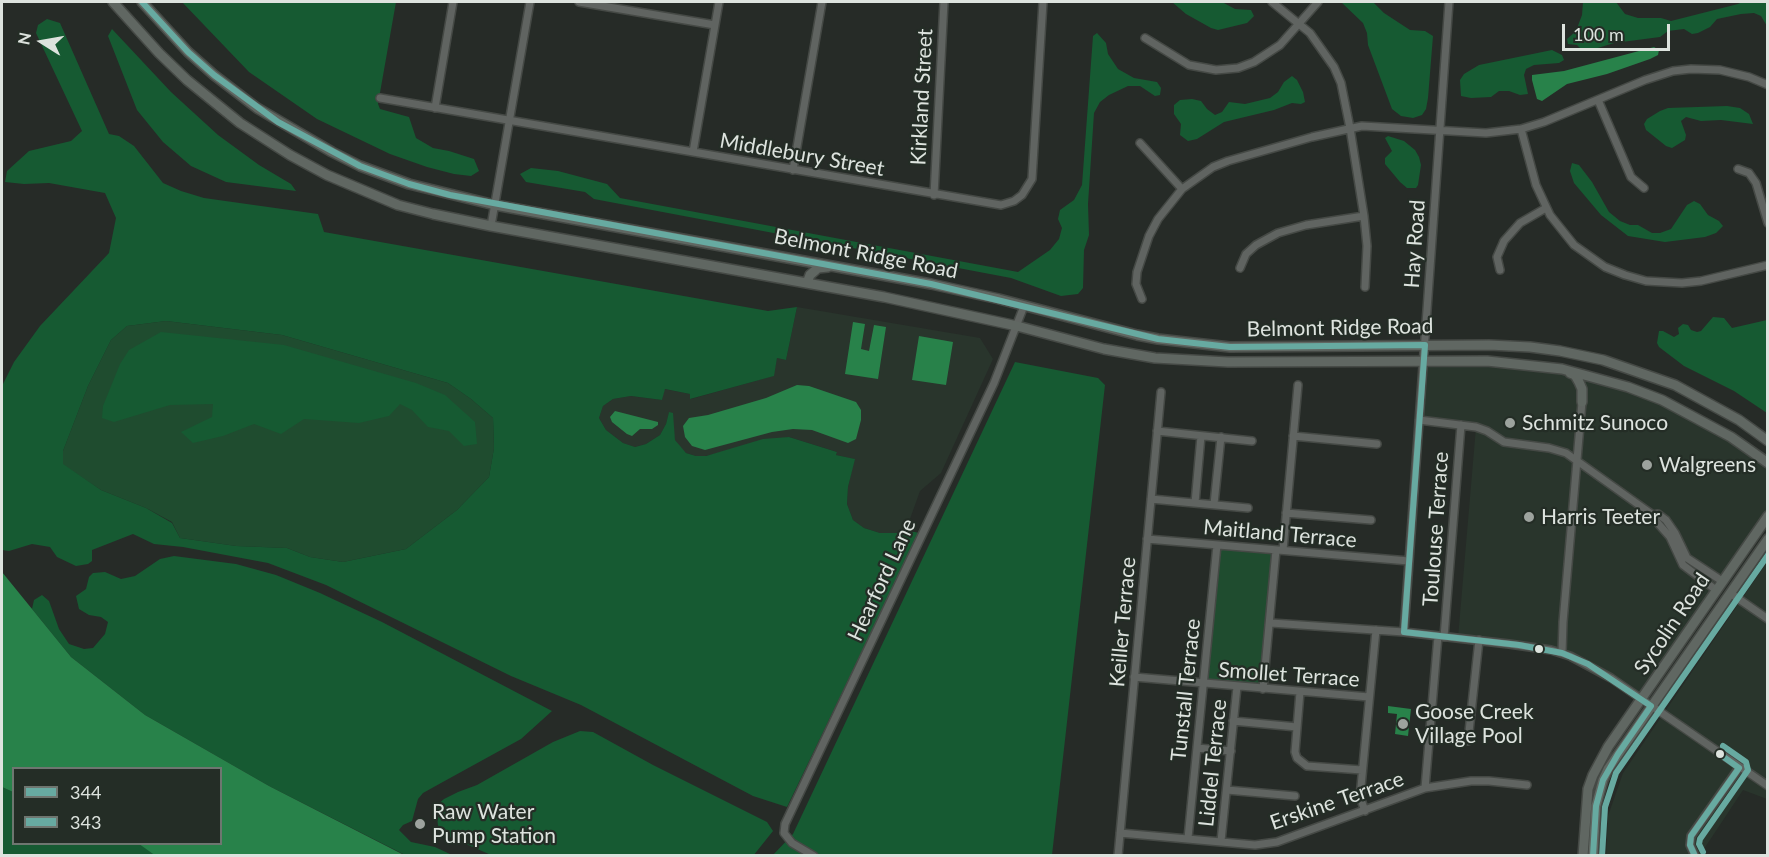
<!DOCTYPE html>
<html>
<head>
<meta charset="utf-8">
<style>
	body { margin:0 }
	#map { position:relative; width:1769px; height:857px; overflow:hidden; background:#262b27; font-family:Lato,sans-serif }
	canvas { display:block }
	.frame { position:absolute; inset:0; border:3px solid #dde3de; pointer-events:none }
	.legend { position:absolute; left:12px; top:767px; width:210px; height:78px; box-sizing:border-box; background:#242d26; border:2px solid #6e7670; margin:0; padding:8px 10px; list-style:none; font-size:18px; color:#dde3de }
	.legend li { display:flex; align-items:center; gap:12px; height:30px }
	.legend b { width:30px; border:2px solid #6e7670 }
	.north { position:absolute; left:12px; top:12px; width:60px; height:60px; -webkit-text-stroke:4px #242d26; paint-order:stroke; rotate:281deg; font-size:16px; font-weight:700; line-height:24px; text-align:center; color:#dde3de }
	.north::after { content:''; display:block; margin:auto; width:21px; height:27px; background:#dde3de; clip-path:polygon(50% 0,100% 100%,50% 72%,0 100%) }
	.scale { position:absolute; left:1562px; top:24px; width:108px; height:27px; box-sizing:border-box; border:3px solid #dde3de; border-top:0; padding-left:8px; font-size:18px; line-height:21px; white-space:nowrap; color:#dde3de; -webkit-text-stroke:4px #242d26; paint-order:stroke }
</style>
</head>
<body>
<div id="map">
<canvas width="1769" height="857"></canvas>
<div class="frame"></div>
<ul class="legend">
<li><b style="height:8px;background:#67aaa1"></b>344</li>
<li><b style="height:8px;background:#67aaa1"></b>343</li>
</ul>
<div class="north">N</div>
<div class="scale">100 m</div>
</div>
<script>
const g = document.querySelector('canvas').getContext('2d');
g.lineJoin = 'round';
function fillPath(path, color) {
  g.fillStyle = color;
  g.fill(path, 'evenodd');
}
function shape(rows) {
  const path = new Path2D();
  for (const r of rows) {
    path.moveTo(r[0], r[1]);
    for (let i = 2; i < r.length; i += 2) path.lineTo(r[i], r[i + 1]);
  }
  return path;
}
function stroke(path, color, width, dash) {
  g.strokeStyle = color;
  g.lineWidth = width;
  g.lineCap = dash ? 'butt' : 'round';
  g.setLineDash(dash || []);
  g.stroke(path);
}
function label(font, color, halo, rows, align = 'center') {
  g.font = font + ' Lato,sans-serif';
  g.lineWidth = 4.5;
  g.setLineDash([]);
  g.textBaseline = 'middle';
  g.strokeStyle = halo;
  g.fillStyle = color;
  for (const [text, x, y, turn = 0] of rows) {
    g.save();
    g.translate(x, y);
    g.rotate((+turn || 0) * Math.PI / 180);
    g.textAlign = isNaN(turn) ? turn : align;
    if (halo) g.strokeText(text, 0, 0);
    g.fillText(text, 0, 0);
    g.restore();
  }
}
fillPath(shape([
	[797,307,980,338,993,359,941,473,920,491,906,530,896,533,880,533,864,528,853,520,847,504,848,487,854,459,836,455,837,452,789,437,705,456,696,456,686,453,680,447,675,440,669,413,666,424,660,435,646,444,635,447,623,443,606,430,599,418,603,406,613,399,631,396,662,400,664,389,690,394,691,399,773,376,777,358,786,360],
	[1424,361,1526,364,1662,400,1767,463,1767,515,1642,700,1570,656,1458,638,1476,427,1419,420],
	[1767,562,1767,799,1743,790,1700,855,1606,856,1608,816,1623,773]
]), '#29352c');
fillPath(shape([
	[166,321,282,335,448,383,471,399,493,418,494,448,489,477,457,510,406,549,343,562,310,557,287,548,236,546,180,538,172,522,146,508,101,490,63,465,63,451,88,386,111,340,127,326],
	[1217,545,1276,550,1263,689,1203,684]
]), '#1f4c2f');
fillPath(shape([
	[182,2,396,2,378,104,380,109,409,117,416,138,433,148,449,151,474,159,479,171,471,176,454,174,427,167,390,154,317,119,249,72],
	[1172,2,1222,2,1235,9,1251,10,1254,16,1247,23,1218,30,1211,28,1186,14],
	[1341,2,1373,2,1384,13,1410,30,1425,31,1433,36,1428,98,1426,109,1422,115,1413,118,1401,116,1392,109,1368,45,1367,33,1363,23],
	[1583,2,1616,2,1625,14,1638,18,1661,18,1671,21,1738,4,1742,2,1767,2,1767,26,1761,16,1754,13,1741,14,1717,19,1710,27,1698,33,1692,34,1684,29,1668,31,1660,37,1614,43,1588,51,1582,50,1577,45,1568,44,1567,39,1576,31,1582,15],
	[47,19,60,23,109,134,119,136,134,146,163,183,181,191,204,198,318,214,324,232,768,311,797,307,786,360,777,358,774,376,690,399,690,394,665,389,662,400,631,396,613,399,603,406,599,418,606,430,623,443,635,447,646,444,660,435,666,424,669,412,673,413,675,440,686,453,696,456,706,456,763,439,789,437,837,452,836,455,855,459,848,487,847,504,853,520,864,528,880,533,896,533,906,530,919,533,787,807,753,796,581,705,511,676,326,585,268,563,183,547,154,544,133,534,92,550,92,561,88,564,76,566,57,557,50,547,32,544,9,551,2,550,2,386,14,362,40,326,109,253,116,218,105,193,49,183,24,184,5,182,7,171,29,151,71,141,82,131,36,33,38,25],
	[166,321,282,335,448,383,471,399,493,418,494,448,489,477,457,510,406,549,343,562,310,557,287,548,236,546,180,538,172,523,146,508,101,490,63,464,63,451,88,386,111,340,127,326],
	[112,29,171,92,218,135,259,165,291,184,296,191,226,182,191,166,163,142,137,110,108,36],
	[1097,33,1106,43,1108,54,1118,69,1134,78,1157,82,1161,88,1160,95,1155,96,1140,86,1128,86,1109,95,1100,102,1094,113,1088,204,1089,235,1084,250,1083,288,1078,294,1061,296,1011,278,594,199,585,192,526,182,520,174,531,168,558,171,607,184,620,198,1018,272,1050,250,1059,239,1062,228,1058,219,1060,210,1074,200,1082,185,1093,36],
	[1552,50,1562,55,1564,60,1559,63,1534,65,1526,69,1524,75,1528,94,1520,95,1509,91,1499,91,1491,97,1471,98,1461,96,1460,80,1464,74,1479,65],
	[1292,76,1297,80,1303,92,1305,102,1301,104,1292,103,1274,110,1224,122,1197,139,1188,141,1180,135,1181,124,1174,114,1174,105,1180,100,1192,99,1201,101,1207,109,1215,115,1222,112,1229,102,1245,104,1270,98,1278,92,1284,82],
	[1727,106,1740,108,1749,114,1753,124,1721,120,1701,121,1686,117,1681,121,1686,135,1685,140,1672,148,1666,146,1646,130,1644,124,1647,119,1660,111,1668,108],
	[1388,136,1404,141,1415,150,1419,157,1421,165,1418,185,1416,188,1407,188,1400,182,1385,164,1385,158,1392,151,1385,138],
	[1572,163,1579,165,1592,182,1609,212,1620,221,1630,225,1638,225,1652,233,1660,233,1671,229,1687,205,1694,201,1700,204,1708,215,1719,221,1723,226,1716,233,1705,237,1665,242,1628,236,1601,215,1574,183,1570,171],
	[1713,317,1724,318,1732,328,1767,320,1767,413,1734,391,1684,366,1659,347,1657,343,1659,331,1663,331,1674,337,1679,334,1678,328,1683,324,1688,325,1691,330,1697,332,1701,331],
	[161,332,284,345,416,383,445,395,475,422,477,444,464,446,449,431,428,427,412,410,400,404,389,416,359,423,304,419,281,434,254,424,223,436,193,443,181,432,212,417,213,404,170,405,114,422,102,418,103,406,120,364,129,350],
	[1015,362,1098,378,1105,385,1052,855,772,856,793,834],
	[174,556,236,564,276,575,320,593,382,622,552,711,521,739,441,783,423,793,418,799,412,821,403,825,399,830,411,842,435,847,452,855,405,855,269,786,145,715,71,657,32,609,34,600,42,595,49,601,59,629,69,644,84,649,93,648,105,634,108,622,101,617,89,615,79,609,76,596,86,589,89,577,93,573,105,572,121,579,135,576,160,559],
	[580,731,593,732,653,765,767,822,773,831,753,856,491,855,443,834,438,826,436,806,444,799,458,792,477,785,553,742],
	[2,787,13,792,14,844,139,844,156,855,2,855]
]), '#165a32');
fillPath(shape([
	[1654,47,1659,50,1658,55,1650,59,1607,74,1567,84,1542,101,1537,99,1532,80,1532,75,1564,71],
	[853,322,865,324,861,349,869,351,874,325,886,327,878,379,845,374],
	[919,336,953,342,946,385,912,380],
	[797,385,809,386,856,402,861,410,861,420,856,439,848,443,812,430,793,429,772,432,705,450,692,446,685,437,683,426,689,418,708,415,766,398],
	[615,411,658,422,658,425,652,429,640,429,632,436,627,434,612,422,610,417],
	[2,572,71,657,145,715,269,786,404,855,156,856,139,844,220,844,220,768,14,768,13,792,2,787],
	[1388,706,1411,709,1408,736,1395,734,1397,714,1388,713]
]), '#28824a');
const minor = shape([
	[579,2,715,25],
	[1272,2,1310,33,1334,67,1341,83,1350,128,1364,216,1367,246,1365,287],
	[1145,38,1189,65,1216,70,1238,68,1254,62,1280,45,1318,2],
	[380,98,1001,205,1014,201,1022,195,1032,179,1043,2],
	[1598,100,1631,177,1644,188],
	[435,108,453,2],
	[1521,129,1536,185,1550,215,1574,245,1605,267,1625,275,1646,281,1682,283,1701,281,1768,265],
	[1140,143,1182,189],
	[693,152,719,2],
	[1738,169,1749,173,1756,183,1768,223],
	[793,170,822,2],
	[934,195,944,2],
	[491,226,530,2],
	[1240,268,1246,254,1256,245,1278,233,1306,225,1364,216],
	[1500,270,1497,257,1504,241,1520,223,1546,208],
	[1142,299,1136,284,1137,272,1149,236,1158,219,1182,189,1213,167,1228,161,1312,137,1362,126,1486,133,1521,129,1544,122,1645,80,1673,71,1691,69,1720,70,1749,77,1768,85],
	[1419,420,1476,427,1487,431,1504,442,1549,448,1566,453,1653,515,1658,514,1666,520,1675,533,1687,558,1722,581],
	[1157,431,1252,441],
	[1293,436,1377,444],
	[1151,499,1248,508],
	[1195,503,1201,436],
	[1214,504,1221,437],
	[1286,513,1371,520],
	[1653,515,1655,520,1670,537,1683,565,1716,590],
	[1147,539,1409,561],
	[1283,550,1298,385],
	[1730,593,1768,619],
	[1271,623,1404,632,1509,644,1551,650,1570,656,1611,678,1768,786],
	[1404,632,1449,2],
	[1444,637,1461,425],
	[1562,653,1563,622,1582,402],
	[1134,677,1369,697],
	[1263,689,1276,550],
	[1300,692,1295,752,1297,758,1307,766,1362,770],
	[1233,721,1297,727],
	[1468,741,1479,640],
	[1197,748,1231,751],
	[1425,788,1438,636],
	[1227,790,1295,796],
	[1365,811,1360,797,1376,630],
	[1120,833,1255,845,1277,842,1425,788,1471,781,1489,781,1527,785],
	[1188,838,1217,545],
	[1221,841,1237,687],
	[814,856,792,843,784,833,785,824,994,383,1024,306],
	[1118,856,1161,392],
	[1695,856,1690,845,1691,836,1739,768]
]);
const major = shape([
	[113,2,159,53,187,80,240,123,290,155,327,175,398,205,433,214,491,226,884,297,1017,326,1104,349,1155,358,1228,362,1487,361,1562,369,1628,387,1662,400,1731,437,1768,463],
	[142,2,188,52,214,75,257,108,332,152,360,166,409,184,495,205,931,284,999,299,1137,335,1158,339,1230,347,1489,345,1530,347,1560,351,1603,360,1675,385,1739,420,1768,441],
	[807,283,810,275,818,268,828,267],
	[1570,373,1575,375,1579,382,1582,389,1582,402],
	[1583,856,1588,789,1593,775,1608,747,1768,516],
	[1593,856,1596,806,1603,780,1608,769,1768,539]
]);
stroke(minor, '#454945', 10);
stroke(major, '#454945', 12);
stroke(minor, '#606461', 7);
stroke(major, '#606762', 9);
stroke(shape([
	[142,2,188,52,214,75,278,122,360,166,409,184,450,195,931,284,1158,339,1230,347,1425,345,1404,632,1519,645,1562,653,1588,664,1651,706,1618,754,1603,780,1596,806,1593,856],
	[1695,856,1690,845,1691,836,1739,768,1718,753]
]), '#67aaa1', 6);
stroke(shape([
	[1703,852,1699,844,1700,839,1748,770,1746,762,1723,746],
	[1602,856,1605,807,1616,773,1768,555]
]), '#67aaa1', 6);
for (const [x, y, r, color] of [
	[1510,423,6,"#9da39e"],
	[1647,465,6,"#9da39e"],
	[1529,517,6,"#9da39e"],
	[1539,649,5,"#dde3de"],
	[1403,724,6,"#9da39e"],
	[1720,754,5,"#dde3de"],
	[420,824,6,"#9da39e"]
]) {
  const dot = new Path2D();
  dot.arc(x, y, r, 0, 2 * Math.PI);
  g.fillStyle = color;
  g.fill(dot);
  stroke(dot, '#242d26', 2);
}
label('21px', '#dde3de', '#242d26', [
	["Kirkland Street",922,97,-87],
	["Middlebury Street",802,155,10],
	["Hay Road",1415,244,-86],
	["Belmont Ridge Road",866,254,11],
	["Belmont Ridge Road",1340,328,-1],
	["Toulouse Terrace",1436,529,-86],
	["Maitland Terrace",1280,534,5],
	["Hearford Lane",882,580,-65],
	["Keiller Terrace",1123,622,-85],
	["Sycolin Road",1672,624,-56],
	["Smollet Terrace",1289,675,4],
	["Tunstall Terrace",1186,690,-84],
	["Liddel Terrace",1213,763,-84],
	["Erskine Terrace",1337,801,-19]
]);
label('21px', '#dde3de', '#242d26', [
	["Schmitz Sunoco",1522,423],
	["Walgreens",1659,465],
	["Harris Teeter",1541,517],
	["Goose Creek",1415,712],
	["Village Pool",1415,736],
	["Raw Water",432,812],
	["Pump Station",432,836]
], 'left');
</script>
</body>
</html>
